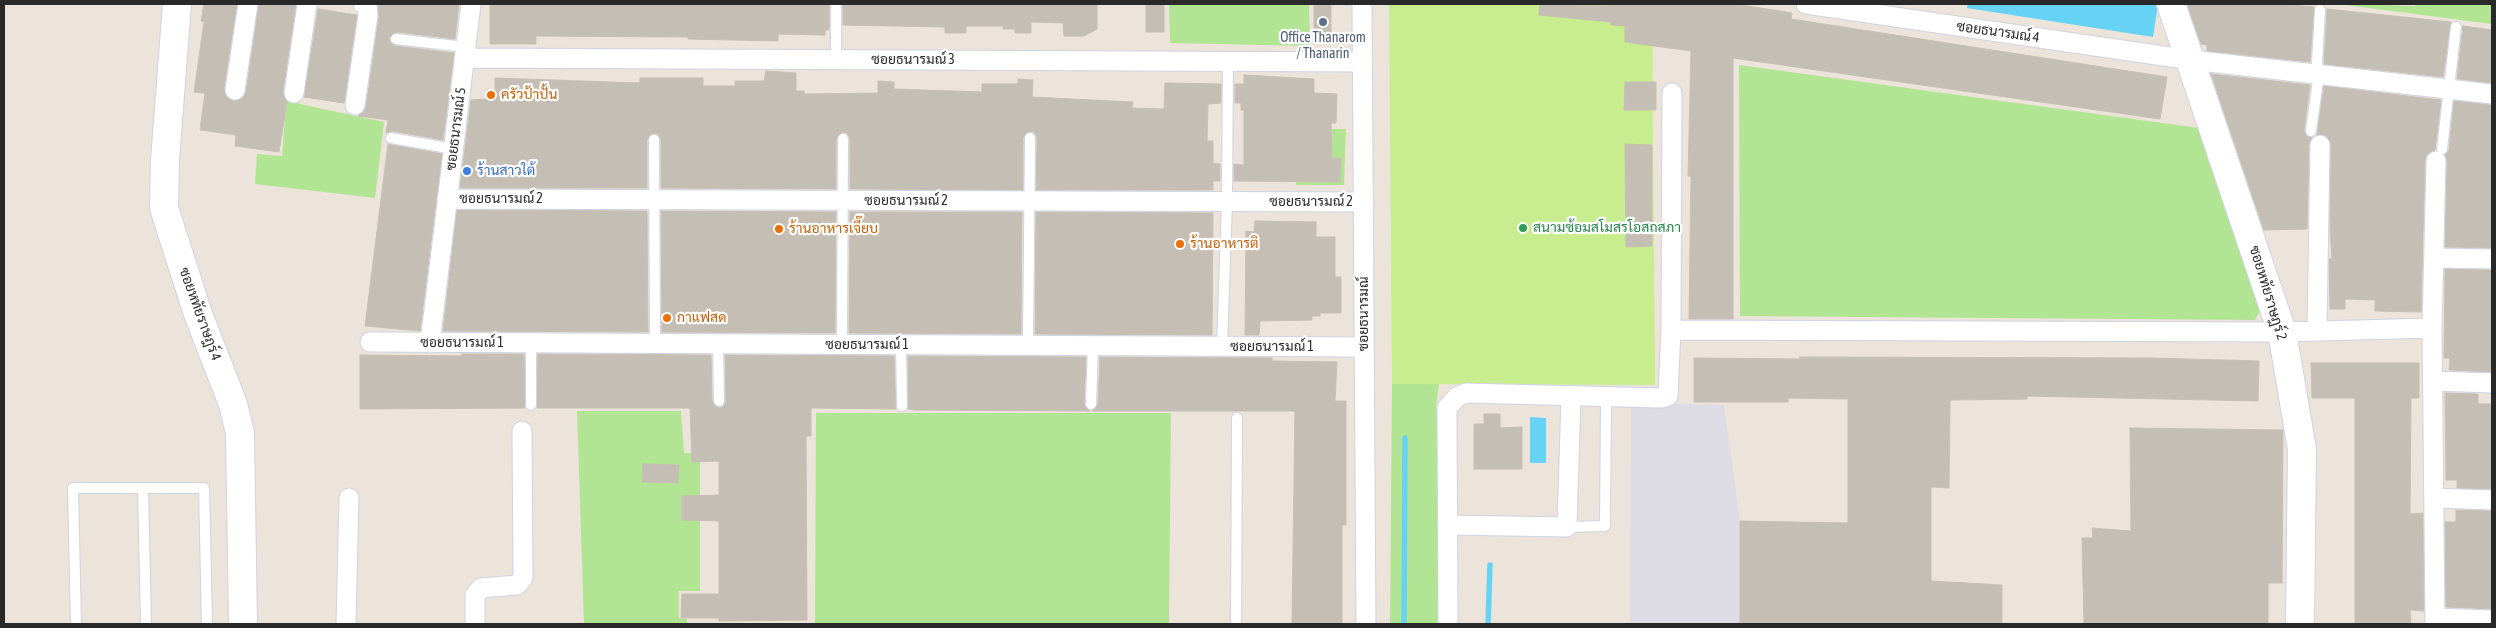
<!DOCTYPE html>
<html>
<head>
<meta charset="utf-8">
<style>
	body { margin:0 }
	#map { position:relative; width:2496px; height:628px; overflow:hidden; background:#ece3da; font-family:"Asap Condensed",sans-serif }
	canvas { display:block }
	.frame { position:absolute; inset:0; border:5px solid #292929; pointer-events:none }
</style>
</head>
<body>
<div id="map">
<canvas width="2496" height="628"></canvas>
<div class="frame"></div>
</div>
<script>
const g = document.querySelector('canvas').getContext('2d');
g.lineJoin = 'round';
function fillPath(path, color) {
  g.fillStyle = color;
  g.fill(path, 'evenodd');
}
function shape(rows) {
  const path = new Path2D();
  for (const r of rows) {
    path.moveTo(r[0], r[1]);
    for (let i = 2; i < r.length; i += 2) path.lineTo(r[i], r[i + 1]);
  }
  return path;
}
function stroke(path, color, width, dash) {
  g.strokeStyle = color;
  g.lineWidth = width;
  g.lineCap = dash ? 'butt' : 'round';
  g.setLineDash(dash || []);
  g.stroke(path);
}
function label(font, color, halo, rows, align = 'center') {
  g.font = font + ' "Asap Condensed",Sarabun,sans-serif';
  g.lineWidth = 4.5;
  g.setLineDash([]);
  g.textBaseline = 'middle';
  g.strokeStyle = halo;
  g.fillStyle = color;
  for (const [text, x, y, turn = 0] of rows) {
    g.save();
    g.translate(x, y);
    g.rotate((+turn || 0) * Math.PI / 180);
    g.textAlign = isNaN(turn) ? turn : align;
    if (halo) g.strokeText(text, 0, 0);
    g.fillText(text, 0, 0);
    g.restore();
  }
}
fillPath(shape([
	[1631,403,1724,405,1740,521,1740,624,1630,624]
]), '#dddbe4');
fillPath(shape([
	[1169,4,1309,4,1310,46,1170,43],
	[2338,4,2415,6,2416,4,2492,4,2492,24],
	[1739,65,2199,128,2263,304,2255,320,1740,316],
	[286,101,384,122,375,198,255,184,257,154,282,156],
	[1331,129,1346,129,1344,185,1296,185,1296,181,1340,182,1341,159,1332,158],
	[1392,384,1439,384,1436,406,1448,525,1448,624,1390,624],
	[577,411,681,411,684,453,700,453,700,591,679,591,679,618,687,619,687,624,584,624],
	[816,413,1171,413,1169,624,815,624]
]), '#b2e593');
fillPath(shape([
	[1389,4,1652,4,1655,385,1392,384]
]), '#c8ed8e');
fillPath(shape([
	[1968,4,2158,4,2153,37,1967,8],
	[1530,417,1546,418,1546,463,1530,463]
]), '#67d3f4');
stroke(shape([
	[1404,624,1405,438],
	[1488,624,1490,565]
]), '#67d3f4', 5.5);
const building = shape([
	[204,4,237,4,224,88,228,98,234,101,243,97,246,92,259,4,296,5,283,91,287,102,279,152,235,146,236,135,200,130,205,93,194,92,204,22,201,21,204,4],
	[378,4,459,4,455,39,397,32,389,38,390,42,395,46,454,53,443,140,392,131,386,133,388,120,358,116,363,112,366,107,379,17,378,4],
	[490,4,829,4,829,30,825,30,825,35,778,34,778,41,688,39,688,37,536,36,536,44,490,44,490,4],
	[843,4,1097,4,1097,29,1084,36,1064,36,1063,23,1031,22,1031,33,1015,33,1015,29,1003,29,1003,26,966,26,966,33,945,33,945,27,843,25,843,4],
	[1146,4,1164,4,1164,32,1146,32,1146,4],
	[1540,4,1608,6,1608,4,1735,4,1792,13,1791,19,2167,77,2160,119,1733,58,1733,319,1689,319,1691,176,1688,176,1691,51,1625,42,1625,26,1611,25,1611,22,1539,15,1540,4],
	[2187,4,2280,4,2314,7,2310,62,2207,51,2207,45,2201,44,2187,4],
	[1314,5,1331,5,1331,33,1314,33,1314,5],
	[318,9,357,15,344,103,304,97,318,9],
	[2327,9,2451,22,2443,77,2324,64,2327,9],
	[2463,26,2492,30,2492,83,2457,79,2463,26],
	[766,71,796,73,796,91,804,91,804,94,878,93,878,81,894,82,894,89,982,92,982,84,1018,84,1018,79,1033,80,1032,97,1133,102,1132,108,1164,109,1165,83,1221,84,1221,103,1208,104,1207,141,1213,141,1213,163,1220,164,1220,181,1213,181,1213,190,1036,190,1037,138,1034,132,1030,131,1023,138,1023,190,850,189,850,139,847,133,843,132,836,139,836,189,661,188,661,139,658,134,653,133,647,140,647,188,460,188,471,100,487,99,487,90,495,91,495,78,640,83,640,78,703,78,703,86,735,86,735,81,764,81,766,71],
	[2211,74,2310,85,2304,130,2306,136,2312,138,2309,145,2307,229,2264,230,2211,74],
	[1244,75,1314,79,1314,93,1337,94,1336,123,1331,123,1332,158,1341,158,1340,182,1234,181,1234,164,1244,165,1244,110,1241,110,1241,103,1235,103,1235,84,1244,84,1244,75],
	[1625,82,1656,82,1656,110,1624,110,1625,82],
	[2324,86,2441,100,2435,150,2427,155,2425,161,2421,312,2375,311,2375,300,2345,299,2345,309,2330,309,2329,259,2332,259,2330,229,2331,145,2326,136,2317,135,2324,86],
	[2454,101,2492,105,2492,248,2445,247,2447,161,2445,155,2449,150,2454,101],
	[388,144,442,154,420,331,365,326,388,144],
	[1625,144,1652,145,1652,246,1626,247,1625,144],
	[457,210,647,211,648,332,443,331,457,210],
	[661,211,836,212,835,333,662,332,661,211],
	[850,212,1022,212,1021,334,849,333,850,212],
	[1036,212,1213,213,1212,335,1035,334,1036,212],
	[1255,221,1316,222,1316,237,1335,237,1335,277,1341,277,1341,313,1320,313,1320,316,1312,316,1312,320,1260,321,1259,335,1245,335,1246,231,1254,232,1255,221],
	[2445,269,2492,270,2492,372,2449,370,2450,358,2444,358,2445,269],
	[462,354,524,354,525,408,360,409,360,355,461,356,462,354],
	[538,354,711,355,712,401,719,408,723,407,726,401,725,355,894,356,896,409,811,408,811,436,806,436,807,620,719,621,719,618,681,618,682,594,719,594,719,521,682,520,682,496,719,495,719,461,692,462,690,408,537,408,538,354],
	[908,356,1086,357,1084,404,1090,411,914,410,908,409,908,356],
	[1100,357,1272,358,1272,361,1337,362,1335,401,1346,401,1346,525,1342,525,1342,624,1292,624,1295,411,1092,411,1098,404,1100,357],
	[1800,357,2152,358,2259,361,2258,401,2027,396,2027,399,1950,400,1949,488,1931,487,1931,581,2002,585,2002,624,1740,624,1740,521,1848,523,1848,399,1788,398,1788,402,1694,402,1694,358,1800,359,1800,357],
	[2311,363,2419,363,2419,398,2411,398,2410,514,2423,513,2424,611,2410,610,2411,624,2355,624,2355,398,2312,398,2311,363],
	[2445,393,2478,394,2478,404,2492,404,2492,489,2457,488,2457,480,2446,480,2445,393],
	[1484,414,1500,414,1500,428,1522,427,1522,469,1474,469,1474,424,1484,424,1484,414],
	[2130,428,2283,430,2282,583,2268,583,2268,624,2084,624,2082,538,2093,538,2092,528,2131,531,2130,428],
	[643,464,679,465,678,483,642,482,643,464],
	[2456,510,2492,511,2492,609,2446,607,2445,522,2456,522,2456,510]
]);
fillPath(building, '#c4beb5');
stroke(building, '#c7bfb3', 1);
const lane = shape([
	[836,4,836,59],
	[396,39,465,47],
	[2311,131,2319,73,2317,63,2320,10],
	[391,138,454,149],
	[654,140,655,344],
	[2442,149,2456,27],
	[531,343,531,405],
	[718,344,719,401],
	[842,345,843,139],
	[901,345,902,406],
	[1028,346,1030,138],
	[1222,347,1227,202,1228,61],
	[1091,404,1093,346],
	[143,488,146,624],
	[1567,527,1605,526,1606,397],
	[76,624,73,488,204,488,207,624],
	[1236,624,1237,418]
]);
const street = shape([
	[1362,4,1366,624],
	[1806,4,2191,60,2492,94],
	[464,58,1363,62],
	[235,90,248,4],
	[294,93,307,4],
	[1672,93,1671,330,2282,332,2432,328],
	[355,105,368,15,367,5,363,4],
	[447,199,1364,202],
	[2435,258,2492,259],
	[2317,331,2320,145],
	[370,342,1364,347],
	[430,343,471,4],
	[2433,381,2492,383],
	[2434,498,2492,500],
	[1448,525,1567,527,1571,396],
	[2435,618,2492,620],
	[346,624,349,498],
	[475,624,475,595,481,588,517,585,523,578,522,431],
	[1448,624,1447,408,1457,397,1466,393,1662,398,1668,396,1671,330],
	[2435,624,2432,328,2436,161]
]);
const secondary = shape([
	[177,4,165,160,164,208,198,314,233,404,240,433,243,624],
	[2171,4,2282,332,2302,449,2300,624]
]);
stroke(lane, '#cfd3e3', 12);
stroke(street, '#cfd3e3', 21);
stroke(secondary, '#cfd3e3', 30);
stroke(lane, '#fff', 10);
stroke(street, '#fff', 19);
stroke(secondary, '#fff', 28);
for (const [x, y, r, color] of [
	[1323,22,5,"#5c6f8a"],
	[491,95,5,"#e8710a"],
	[467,171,5,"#3f7fe0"],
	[1523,228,5,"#2e9e5b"],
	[779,229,5,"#e8710a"],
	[1180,244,5,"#e8710a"],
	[667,318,5,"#e8710a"]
]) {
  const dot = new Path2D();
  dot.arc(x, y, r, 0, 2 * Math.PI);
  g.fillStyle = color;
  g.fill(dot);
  stroke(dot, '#fff', 2);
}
label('14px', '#292929', '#fff', [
	["ซอยธนารมณ์ 4",1998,32,8],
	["ซอยธนารมณ์ 3",913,60],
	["ซอยธนารมณ์ 5",456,129,-83],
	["ซอยธนารมณ์ 2",501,199],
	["ซอยธนารมณ์ 2",906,201],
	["ซอยธนารมณ์ 2",1311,202],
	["ซอยหทัยราษฎร์ 2",2268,293,73],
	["ซอยหทัยราษฎร์ 4",200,314,70],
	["ซอยธนารมณ์",1364,314,-90],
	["ซอยธนารมณ์ 1",462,343],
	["ซอยธนารมณ์ 1",867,345],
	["ซอยธนารมณ์ 1",1272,347]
]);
label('14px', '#4e5e75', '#fff', [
	["Office Thanarom",1323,38],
	["/ Thanarin",1323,54]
]);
label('14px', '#c56008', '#fff', [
	["ครัวป้าปั้น",501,95],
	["ร้านอาหารเจี๊ยบ",789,229],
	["ร้านอาหารติ",1190,244],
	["กาแฟสด",677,318]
], 'left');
label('14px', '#366cbe', '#fff', [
	["ร้านสาวใต้",477,171]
], 'left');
label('14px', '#27864d', '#fff', [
	["สนามซ้อมสโมสรโอสถสภา",1533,228]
], 'left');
</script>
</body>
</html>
